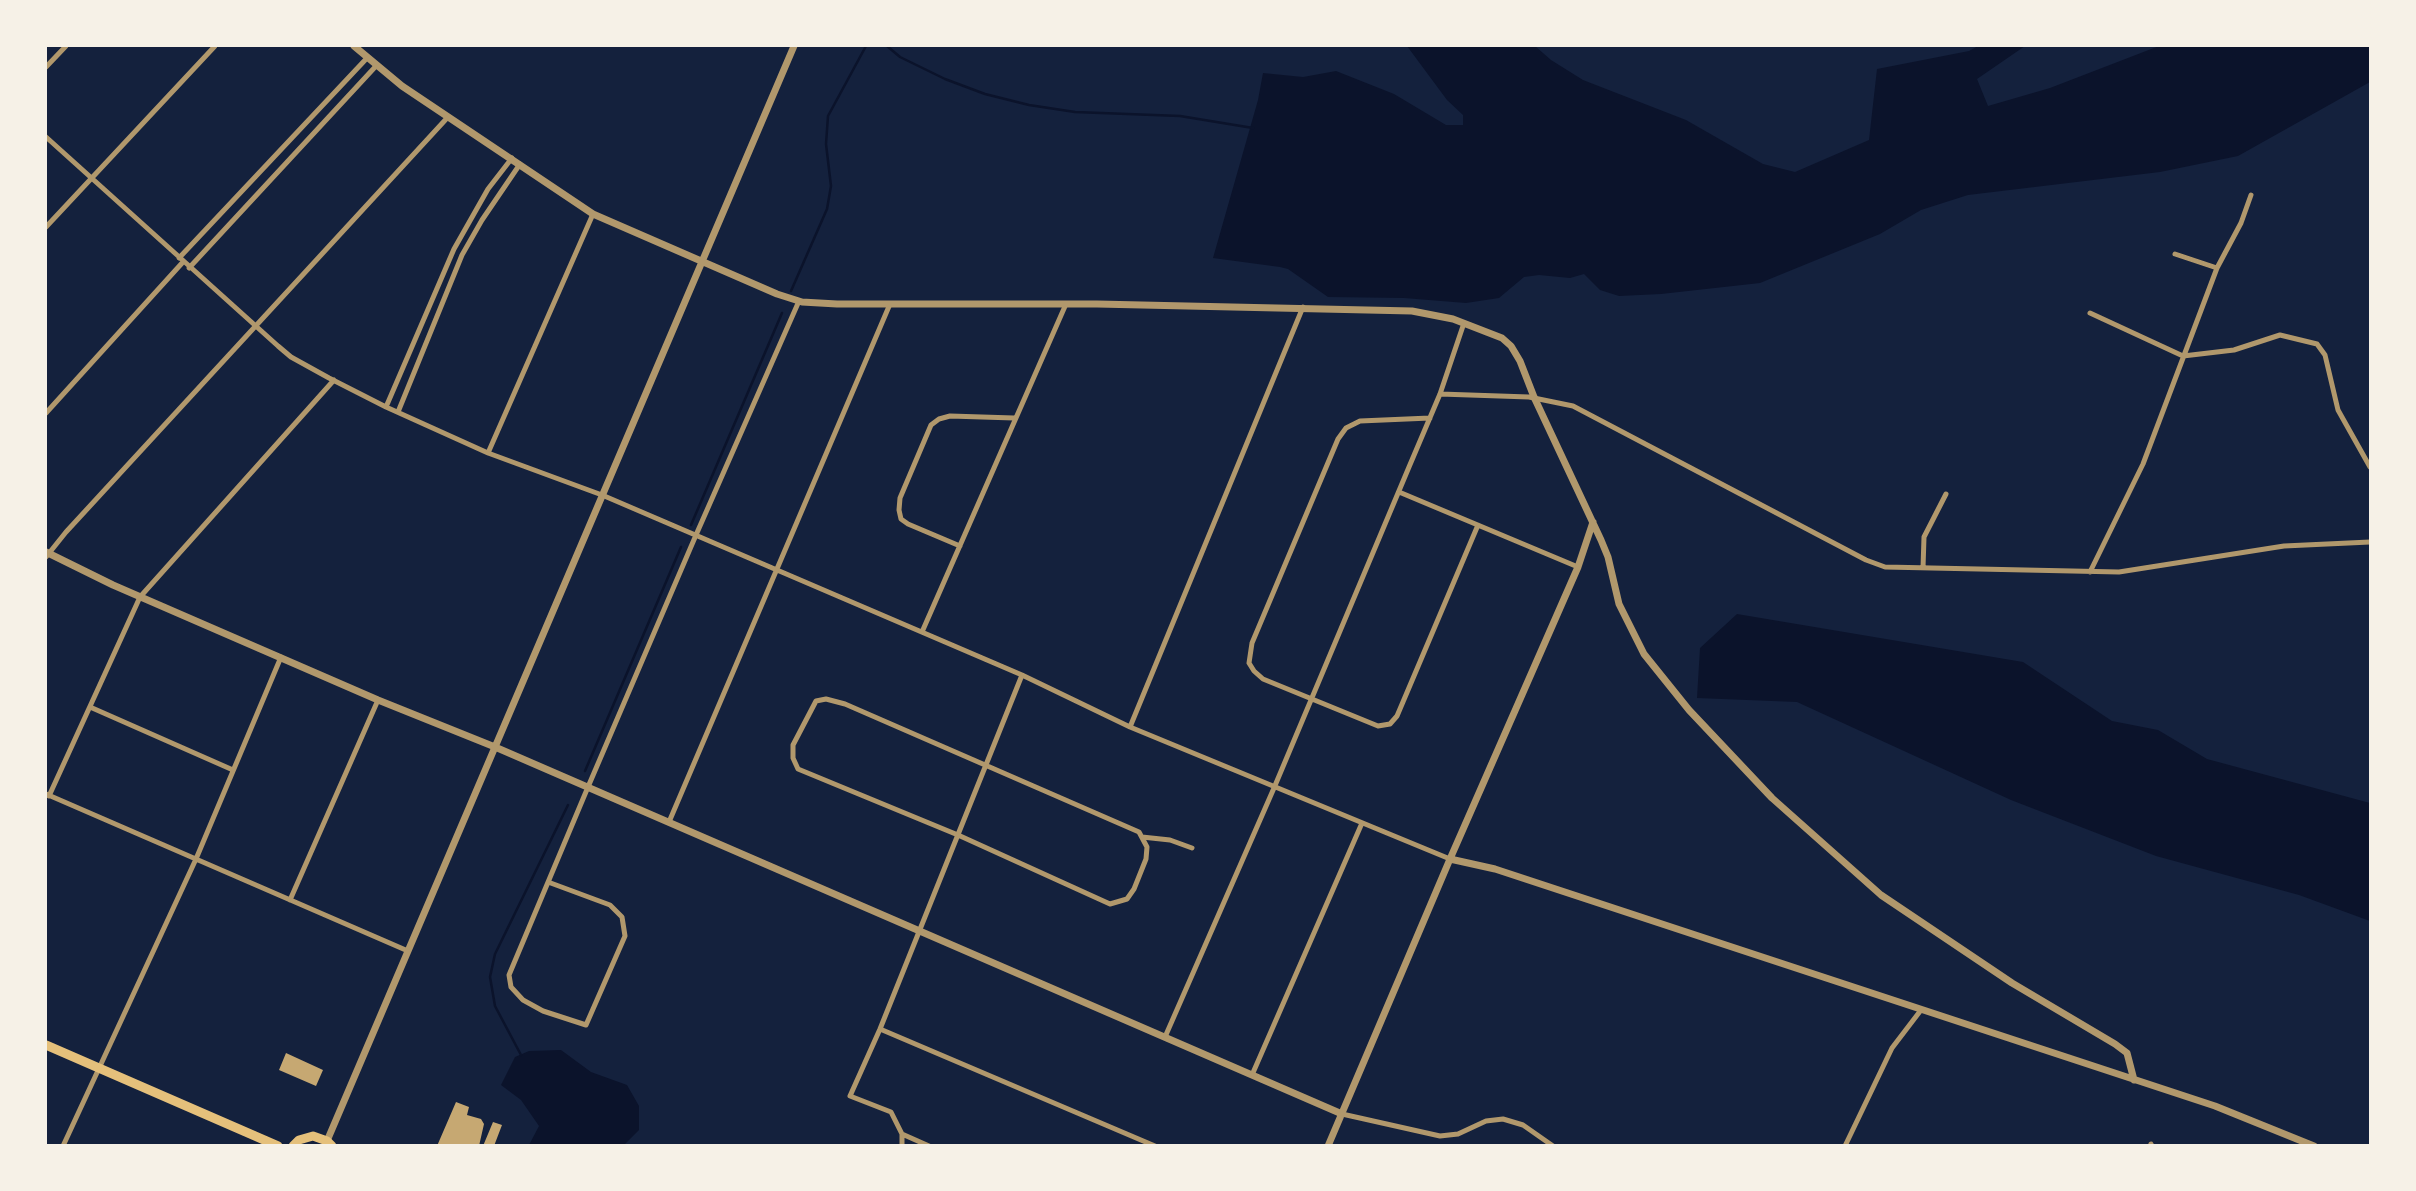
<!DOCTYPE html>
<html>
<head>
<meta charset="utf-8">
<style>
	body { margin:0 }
	#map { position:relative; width:2416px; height:1191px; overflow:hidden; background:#14213d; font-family:"Open Sans",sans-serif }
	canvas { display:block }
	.frame { position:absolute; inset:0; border:47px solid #f6f1e7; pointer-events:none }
</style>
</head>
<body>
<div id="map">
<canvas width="2416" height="1191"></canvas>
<div class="frame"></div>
</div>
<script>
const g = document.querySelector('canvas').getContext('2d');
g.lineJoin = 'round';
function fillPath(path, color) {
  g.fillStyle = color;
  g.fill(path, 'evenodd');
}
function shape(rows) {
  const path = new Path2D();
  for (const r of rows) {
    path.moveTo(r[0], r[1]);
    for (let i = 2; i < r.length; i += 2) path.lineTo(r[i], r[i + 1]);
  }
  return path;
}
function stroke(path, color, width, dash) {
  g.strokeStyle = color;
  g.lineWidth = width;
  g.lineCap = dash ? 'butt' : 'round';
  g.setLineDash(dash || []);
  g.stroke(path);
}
fillPath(shape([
	[1407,46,1535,46,1551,60,1583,80,1686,120,1763,164,1795,172,1869,140,1877,69,1969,51,1978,46,2025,46,1977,79,1988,106,2050,88,2159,46,2370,46,2370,82,2238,156,2160,172,1968,195,1921,210,1880,234,1760,283,1661,294,1619,296,1600,290,1584,274,1570,278,1539,275,1524,277,1499,298,1466,303,1404,298,1328,297,1288,269,1280,267,1213,258,1258,100,1263,73,1303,77,1336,71,1394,94,1446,125,1463,125,1463,115,1447,100],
	[1737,614,2023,662,2112,721,2158,730,2207,759,2370,803,2370,921,2299,895,2156,856,2011,800,1797,702,1697,698,1700,648],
	[561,1050,591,1072,627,1085,639,1106,639,1130,624,1145,529,1145,539,1126,521,1100,501,1085,515,1057,529,1051]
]), '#0b132b');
stroke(shape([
	[887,46,900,57,945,79,985,94,1029,105,1075,112,1180,116,1253,128],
	[791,291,827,209,831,186,826,144,828,116,866,46],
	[691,525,782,313],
	[585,771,681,547],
	[521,1055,495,1006,490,977,495,954,568,805]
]), '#0b132b', 2.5);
fillPath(shape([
	[286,1053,323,1070,316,1086,279,1070],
	[456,1102,469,1107,467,1115,481,1119,484,1124,479,1146,437,1146],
	[493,1122,502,1125,494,1146,483,1146]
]), '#c6a872');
stroke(shape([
	[46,67,66,46],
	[46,137,278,346,291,357,329,378,386,407,488,453,602,495,1022,675,1130,727,1450,859],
	[46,227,215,46],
	[2175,254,2217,268],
	[179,258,367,58],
	[189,268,376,66],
	[2090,313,2183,356,2234,350,2280,335,2317,344,2325,355,2338,410,2370,467],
	[1440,394,1529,397,1573,406,1866,560,1885,567,2119,572,2284,546,2370,542],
	[386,407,454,249,488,189,512,158],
	[398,412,462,255,482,220,520,164],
	[46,413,183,262],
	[1430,418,1360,421,1346,428,1338,439,1252,643,1249,663,1254,671,1263,679,1378,726,1390,724,1397,716,1478,525],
	[488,453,593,214],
	[1399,492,1578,567],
	[960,546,908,524,901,519,899,510,900,498,931,425,939,419,950,416,1014,418],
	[46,557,66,532,448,117],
	[1923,568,1924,537,1946,494],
	[2090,572,2143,464,2217,268,2241,223,2251,195],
	[922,632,1066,304],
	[826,699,845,704,1139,832,1147,847,1146,859,1134,889,1127,899,1110,904,958,835,798,769,793,758,793,745,816,701,826,699],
	[90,707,233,770],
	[1130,727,1303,307],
	[46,794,408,951],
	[49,796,140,597,334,380],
	[669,822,890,304],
	[1142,837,1170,840,1192,848],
	[548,882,610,905,622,917,625,936,586,1025,543,1011,523,1000,511,987,509,975,588,787,696,535,799,301],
	[290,900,378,700],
	[880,1029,1155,1146],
	[1165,1037,1274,788,1409,467,1440,394,1464,323],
	[1252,1075,1362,823],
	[1342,1114,1440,1136,1458,1134,1486,1121,1503,1119,1523,1125,1553,1146],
	[902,1134,929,1146],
	[2151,1144,2152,1146],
	[63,1146,196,859,281,657],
	[902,1146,902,1134,891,1112,850,1096,880,1029,1022,675],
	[1845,1146,1892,1048,1921,1010]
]), '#b1986c', 5);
stroke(shape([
	[354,46,402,86,593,214,777,294,802,302,837,304,1097,304,1412,311,1453,319,1502,338,1511,346,1520,361,1534,397,1601,540,1608,557,1619,604,1644,654,1689,710,1772,798,1881,895,2012,983,2115,1044,2127,1053,2134,1080],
	[46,552,113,585,378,700,495,747,1342,1114],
	[1450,859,1495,869,2215,1106,2314,1146],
	[327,1141,794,46],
	[1328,1146,1450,859,1578,567,1593,522]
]), '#b1986c', 7);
stroke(shape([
	[46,1045,278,1146],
	[293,1146,299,1140,313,1136,327,1141,332,1146]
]), '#e5c07b', 9);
</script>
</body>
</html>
